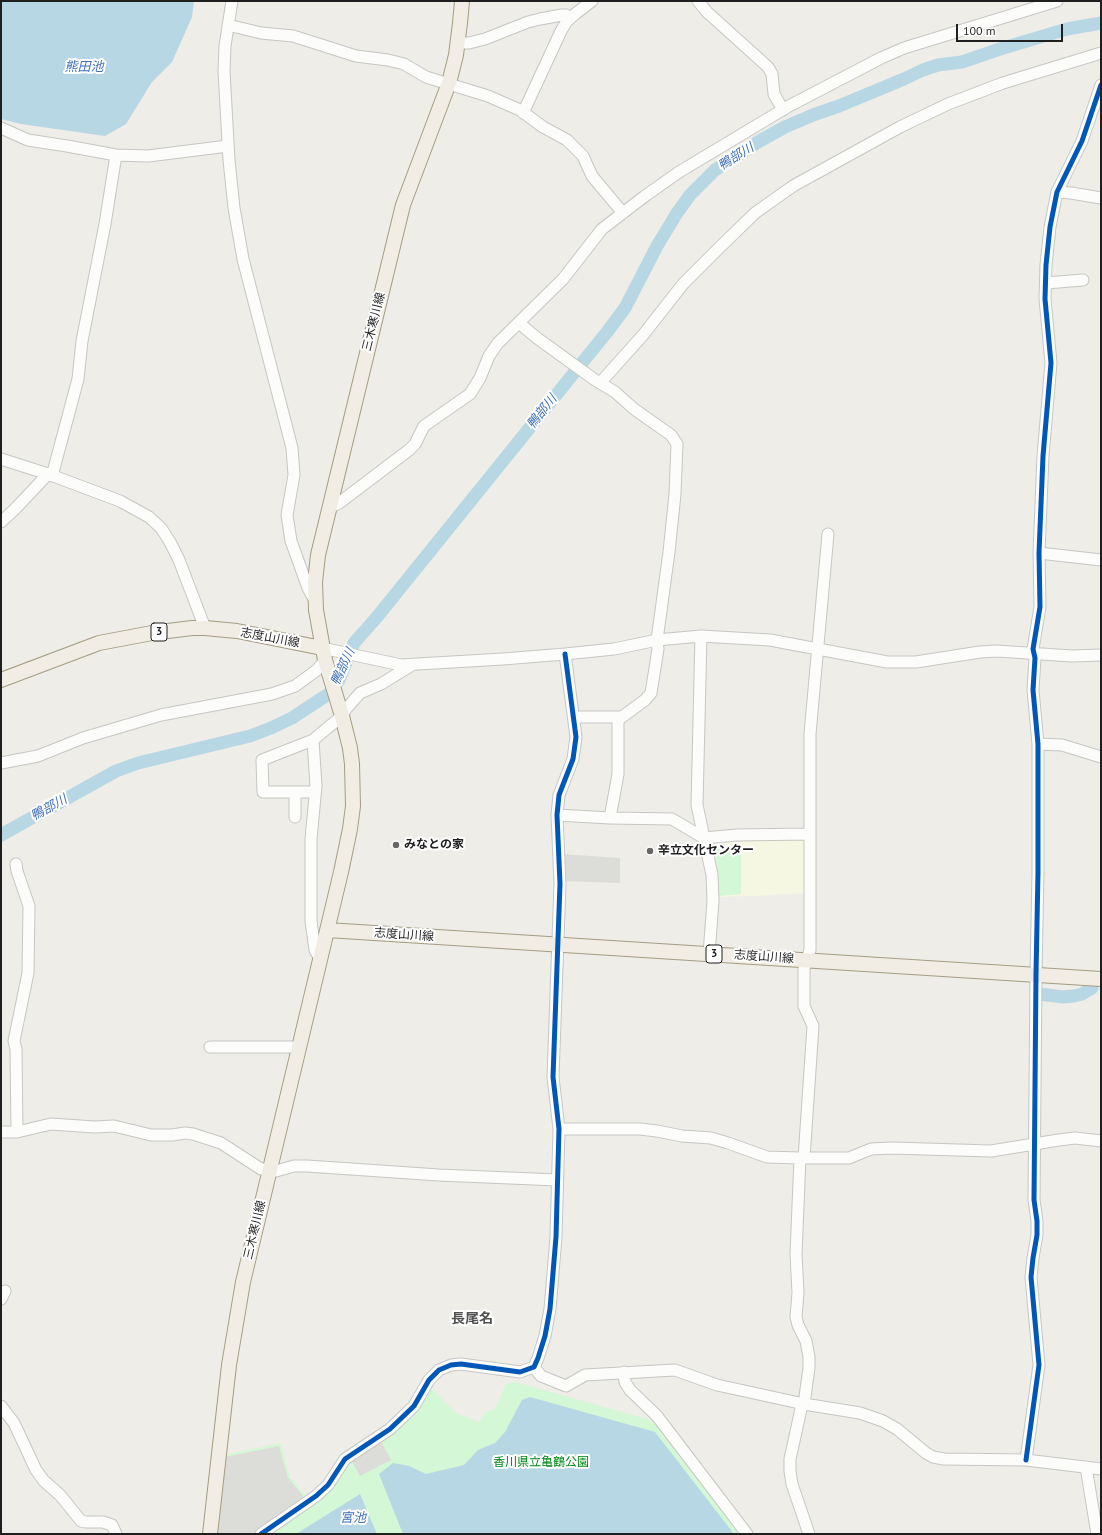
<!DOCTYPE html>
<html>
<head>
<meta charset="utf-8">
<style>
	body { margin:0 }
	#map { position:relative; width:1102px; height:1535px; overflow:hidden; background:#eeede7; font-family:"PT Sans",sans-serif }
	canvas { display:block }
	.frame { position:absolute; inset:0; border:2px solid #1f1f1f; pointer-events:none }
	.scale { position:absolute; left:956px; top:24px; width:107px; height:18px; box-sizing:border-box; border:2px solid #1f1f1f; border-top:0; padding-left:5px; font-size:12px; line-height:14px; white-space:nowrap; color:#1f1f1f; -webkit-text-stroke:3px #fff; paint-order:stroke }
</style>
</head>
<body>
<div id="map">
<canvas width="1102" height="1535"></canvas>
<div class="frame"></div>
<div class="scale">100 m</div>
</div>
<script>
const g = document.querySelector('canvas').getContext('2d');
g.lineJoin = 'round';
function fillPath(path, color) {
  g.fillStyle = color;
  g.fill(path, 'evenodd');
}
function shape(rows) {
  const path = new Path2D();
  for (const r of rows) {
    path.moveTo(r[0], r[1]);
    for (let i = 2; i < r.length; i += 2) path.lineTo(r[i], r[i + 1]);
  }
  return path;
}
function stroke(path, color, width, dash) {
  g.strokeStyle = color;
  g.lineWidth = width;
  g.lineCap = dash ? 'butt' : 'round';
  g.setLineDash(dash || []);
  g.stroke(path);
}
function label(font, color, halo, rows, align = 'center') {
  g.font = font + ' "PT Sans","Noto Sans JP",sans-serif';
  g.lineWidth = 4;
  g.setLineDash([]);
  g.textBaseline = 'middle';
  g.strokeStyle = halo;
  g.fillStyle = color;
  for (const [text, x, y, turn = 0] of rows) {
    g.save();
    g.translate(x, y);
    g.rotate((+turn || 0) * Math.PI / 180);
    g.textAlign = isNaN(turn) ? turn : align;
    if (halo) g.strokeText(text, 0, 0);
    g.fillText(text, 0, 0);
    g.restore();
  }
}
fillPath(shape([
	[804,836,805,893,752,896,714,897,709,839]
]), '#f6f7e3');
fillPath(shape([
	[741,844,741,894,719,896,718,874,712,847],
	[515,1382,654,1421,748,1534,215,1534,223,1455,281,1443,290,1477,307,1497,320,1494,347,1457,390,1433,432,1389,456,1413,479,1422,486,1412,495,1409,506,1384]
]), '#d4f7d6');
fillPath(shape([
	[561,854,620,858,620,883,562,881],
	[381,1441,391,1460,360,1476,350,1458],
	[279,1446,288,1478,304,1497,312,1499,267,1534,217,1534,225,1457]
]), '#dcdcd9');
fillPath(shape([
	[1,1,194,1,192,17,172,62,152,82,126,124,105,136,21,124,1,119],
	[530,1397,655,1432,734,1534,403,1534,379,1474,393,1463,409,1466,426,1474,464,1465,478,1450,495,1443,505,1432,522,1400],
	[360,1494,377,1534,296,1534]
]), '#b8d7e4');
stroke(shape([
	[1,835,116,771,138,763,250,736,271,728,292,718,330,693,339,680,354,643,377,617,607,332,625,308,657,246,677,213,690,195,715,170,758,142,785,127,813,115,839,106,904,79,923,70,938,65,962,62,1000,49,1067,29,1101,23],
	[1039,994,1063,997,1074,996,1082,994,1092,988]
]), '#b8d7e4', 13);
const minor = shape([
	[232,1,225,46,224,71,229,160,234,208,243,259,292,448,294,475,287,515,291,541,308,588,315,601],
	[698,1,707,12,768,67,772,74,774,94,783,110],
	[228,25,261,33,293,36,356,56,388,60,404,64,426,77,488,96,520,110,543,127,567,140,583,156,592,176,623,213],
	[458,43,469,43,485,39,528,22,540,19,562,15,566,15,570,18],
	[523,113,561,31,567,21,575,14,592,1],
	[1,128,28,140,67,146,116,155,148,156,228,146],
	[1057,192,1071,193,1101,198],
	[1046,283,1083,280],
	[519,323,537,338,595,380,615,392,634,409,671,435,677,444,675,494,669,552,657,640,658,649,651,693,645,700,618,720,618,774,610,818],
	[600,383,643,335,683,284,719,248,755,213,793,186,900,127,948,104,1003,83,1101,53],
	[1,459,48,474,120,501,149,517,161,528,170,542,179,560,205,628],
	[52,476,78,379,82,341,105,224,116,155],
	[329,506,333,506,339,503,409,450,415,444,424,426,470,394,480,378,489,356,498,343,563,279,602,229,645,196,679,172,789,106,881,58,904,48,1057,1],
	[1,522,16,508,48,474],
	[1039,553,1101,560],
	[701,636,697,805,712,875,713,901,709,954],
	[322,648,401,665,503,659,565,654,614,649,657,640,701,636,770,640,887,662,916,662,980,652,997,651,1072,656,1101,655],
	[574,717,620,717],
	[1038,744,1062,745,1101,757],
	[1,763,38,756,83,738,161,715,272,694,295,686,317,670,325,660],
	[295,792,295,817],
	[311,792,263,792,262,760,313,740],
	[557,815,610,818,672,819,704,838,737,835,809,834],
	[16,864,17,871,29,906,28,973,14,1041,16,1049,17,1132],
	[320,959,315,950,311,921,311,839,316,786,313,740,342,716,346,709,360,693,381,684,412,665],
	[210,1047,300,1047],
	[559,1129,640,1129,657,1131,682,1136,711,1138,728,1143,767,1157,800,1158,849,1158,871,1149,892,1148,991,1151,1059,1140,1075,1138,1101,1141],
	[1,1132,17,1132,51,1124,95,1127,114,1126,151,1135,172,1135,185,1133,193,1134,221,1143,261,1169,269,1169,276,1171,294,1166,307,1166,439,1175,557,1180],
	[800,1158,796,1254,798,1293,796,1317,798,1325,806,1341,809,1357,809,1368,804,1404,801,1409,790,1459,790,1471,792,1484,809,1534],
	[804,1158,813,1026,804,1006,804,969,810,950,810,734,828,534],
	[1,1299,5,1291],
	[534,1367,541,1376,566,1386,585,1375,675,1370,717,1385,804,1404,860,1413,883,1421,897,1429,926,1453,933,1457,944,1459,1026,1460,1101,1469],
	[624,1372,625,1382,630,1390,657,1416,747,1534],
	[1,1406,14,1423,36,1470,44,1481,60,1495,81,1521,86,1522,103,1522,112,1525,116,1534],
	[1026,1460,1039,1365,1031,1277,1033,1258,1037,1235,1037,1221,1034,1200,1036,974,1038,872,1038,744,1033,690,1035,658,1033,649,1040,607,1039,553,1043,456,1051,363,1045,299,1046,265,1050,227,1057,192,1082,141,1101,85],
	[1086,1467,1097,1534],
	[261,1534,316,1496,328,1485,345,1459,390,1429,414,1406,429,1380,439,1370,451,1365,461,1364,520,1372,534,1367,538,1358,545,1336,550,1309,556,1237,559,1129,553,1077,560,884,557,815,559,795,573,759,576,737,565,654]
]);
const major = shape([
	[1,680,99,643,152,633,192,628,205,628,237,631,322,648],
	[327,930,1101,979],
	[210,1534,229,1365,243,1282,341,872,350,829,353,806,352,764,350,748,342,716,325,660,316,610,315,582,318,555,403,205,449,83,456,55,460,23,462,1]
]);
stroke(minor, '#c6c6c3', 13);
stroke(major, '#a49d83', 16);
stroke(minor, '#fcfcfb', 11);
stroke(major, '#f1ede4', 14);
stroke(shape([
	[1026,1460,1039,1365,1031,1277,1033,1258,1037,1235,1037,1221,1034,1200,1036,974,1038,872,1038,744,1033,690,1035,658,1033,649,1040,607,1039,553,1043,456,1051,363,1045,299,1046,265,1050,227,1057,192,1082,141,1101,85],
	[261,1534,316,1496,328,1485,345,1459,390,1429,414,1406,429,1380,439,1370,451,1365,461,1364,520,1372,534,1367,538,1358,545,1336,550,1309,556,1237,559,1129,553,1077,560,884,557,815,559,795,573,759,576,737,565,654]
]), '#0057b8', 5);
for (const [x, y, r, color] of [
	[396,845,4,"#676765"],
	[650,851,4,"#676765"]
]) {
  const dot = new Path2D();
  dot.arc(x, y, r, 0, 2 * Math.PI);
  g.fillStyle = color;
  g.fill(dot);
  stroke(dot, '#fff', 1.5);
}
for (const [x, y, w] of [
	[159,632,16],
	[714,954,16]
]) {
  const box = new Path2D();
  box.roundRect(x - w / 2, y - 9, w, 18, 3);
  g.fillStyle = '#fff';
  g.fill(box);
  stroke(box, '#1f1f1f', 1);
}
label('bold 11px', '#1f1f1f', null, [
	["3",159,632],
	["3",714,954]
]);
label('12px', '#1f1f1f', '#fff', [
	["三木寒川線",374,322,-76],
	["志度山川線",270,638,11],
	["志度山川線",404,935,4],
	["志度山川線",764,957,4],
	["三木寒川線",255,1230,-77]
]);
label('bold 12px', '#1f1f1f', '#fff', [
	["みなとの家",404,845],
	["辛立文化センター",658,851]
], 'left');
label('12px', '#018919', '#fff', [
	["香川県立亀鶴公園",541,1463]
]);
label('italic 13px', '#4272b9', '#fff', [
	["熊田池",84,67],
	["鴨部川",736,157,-32],
	["鴨部川",542,412,-51],
	["鴨部川",343,667,-65],
	["鴨部川",49,808,-29],
	["宮池",353,1518]
]);
label('bold 14px', '#525252', '#fff', [
	["長尾名",472,1319]
]);
</script>
</body>
</html>
